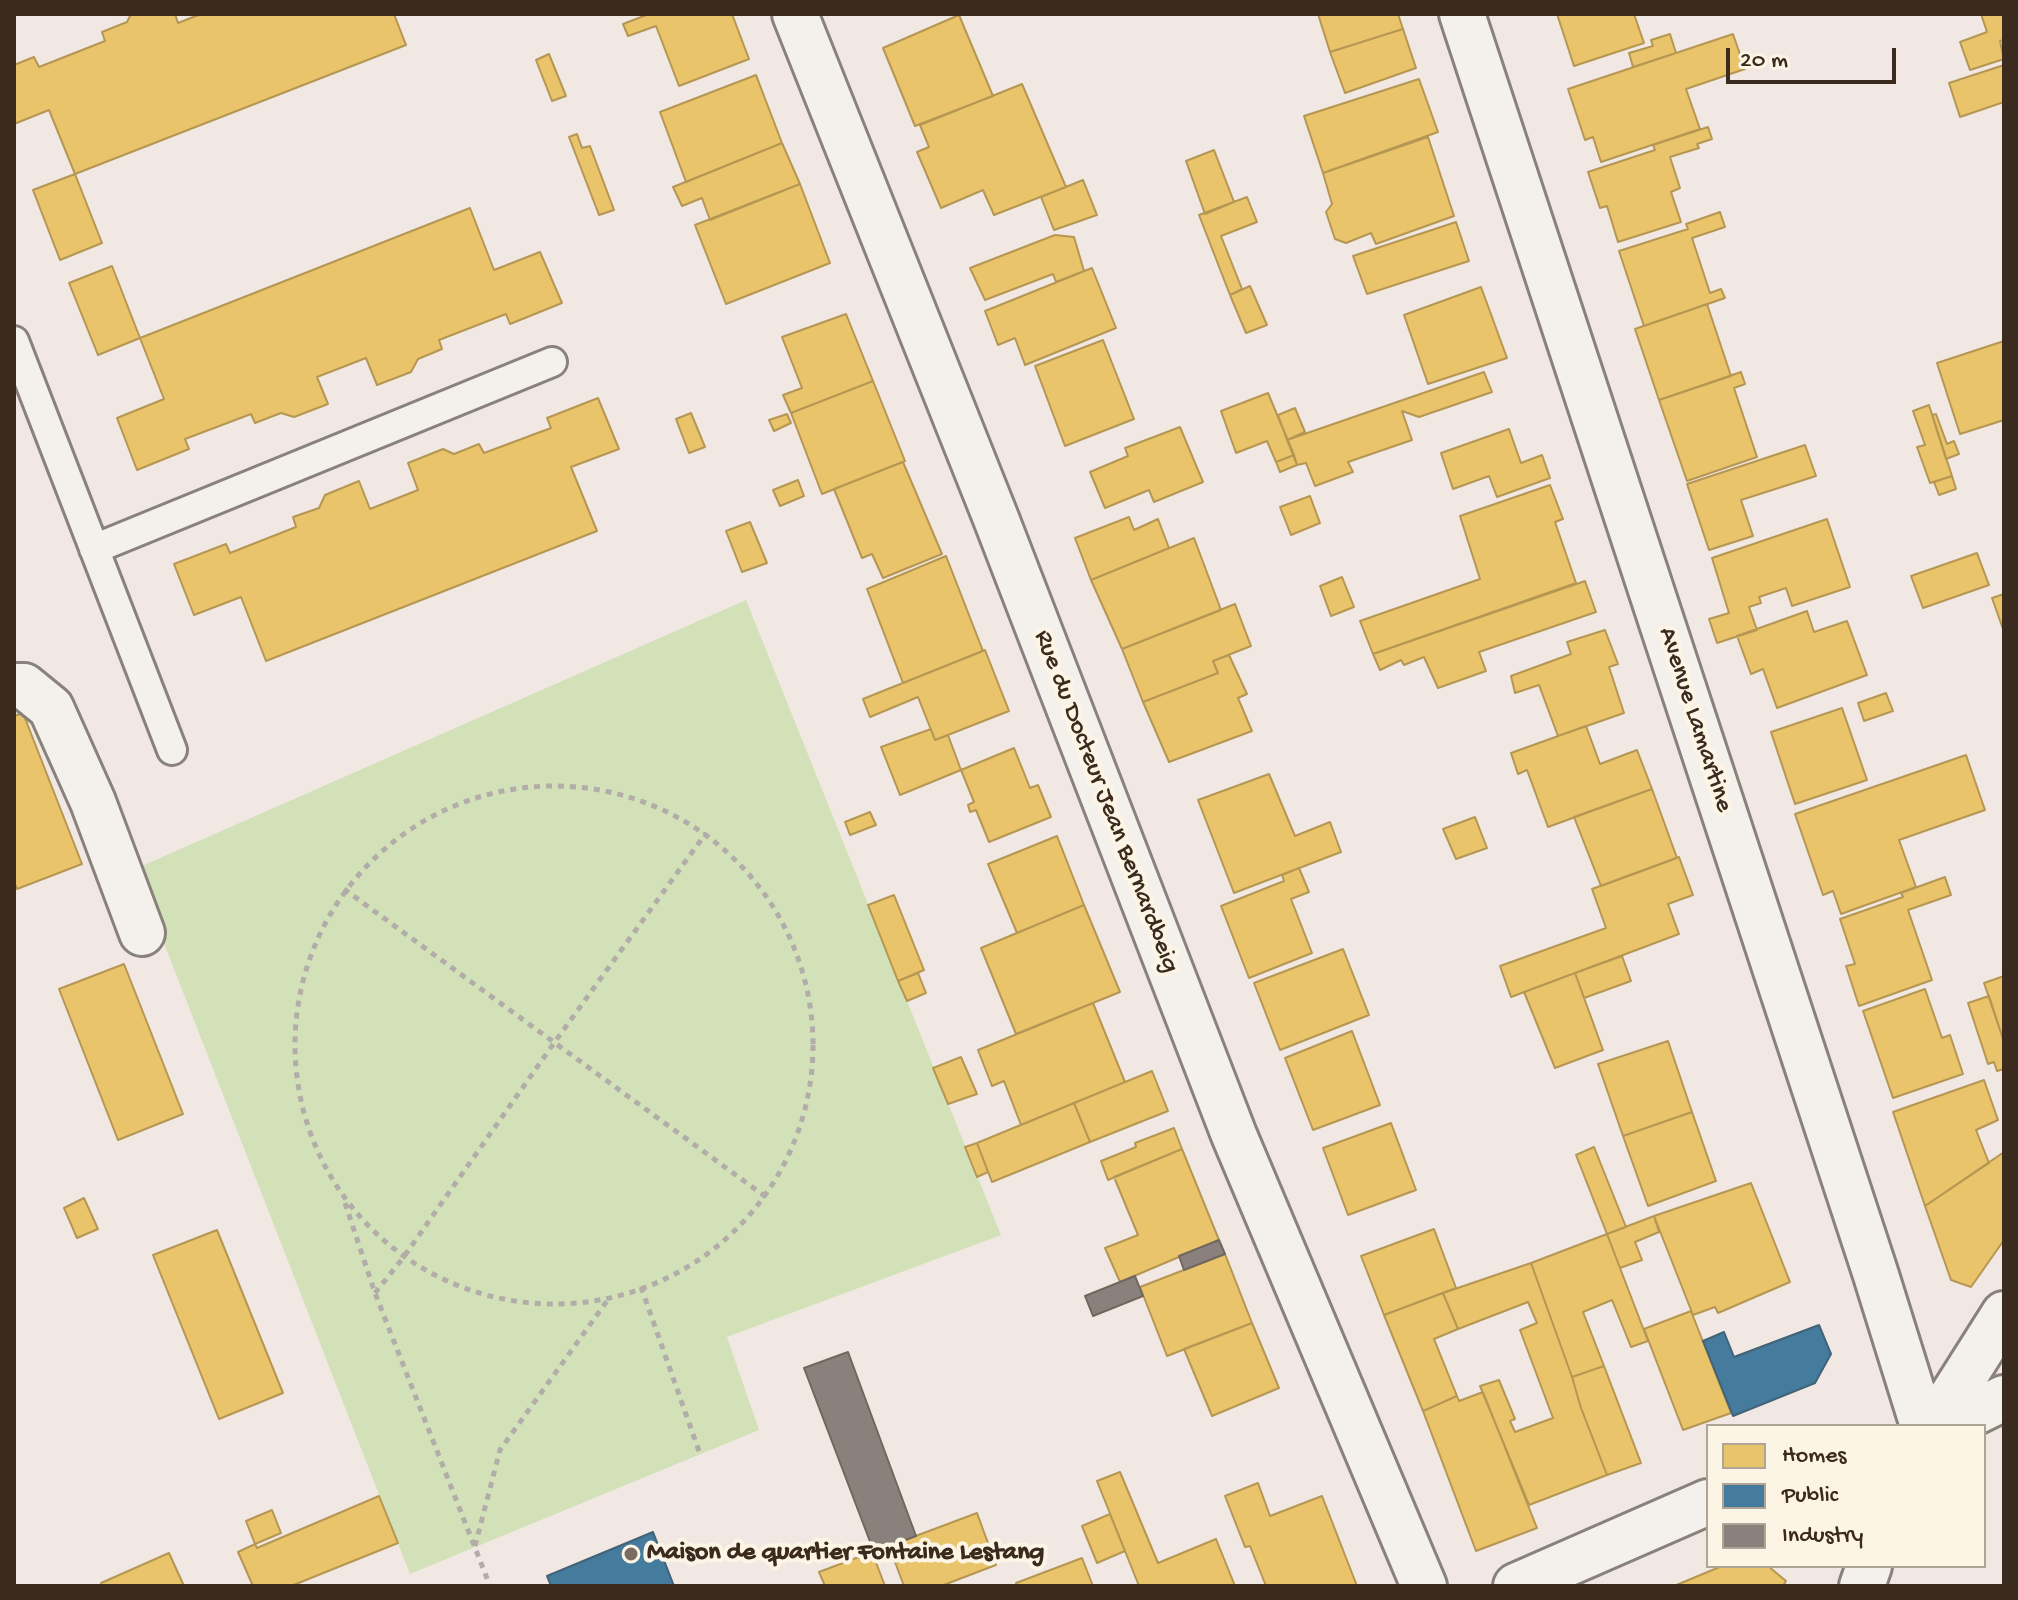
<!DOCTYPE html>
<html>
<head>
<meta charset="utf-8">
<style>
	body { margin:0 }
	#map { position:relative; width:2018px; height:1600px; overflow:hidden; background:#f1e8e4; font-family:"Gochi Hand",sans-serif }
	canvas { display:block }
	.frame { position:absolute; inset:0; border:16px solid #3b2a1e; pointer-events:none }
	.legend { position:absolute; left:1706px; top:1424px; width:280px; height:144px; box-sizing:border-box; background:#fcf5e5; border:2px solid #afa495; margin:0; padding:10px 14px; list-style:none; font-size:24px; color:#3b2a1e }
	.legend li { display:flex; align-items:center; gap:16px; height:40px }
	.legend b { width:40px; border:2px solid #afa495 }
	.scale { position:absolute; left:1726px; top:48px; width:170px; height:36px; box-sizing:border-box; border:4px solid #3b2a1e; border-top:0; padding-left:10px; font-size:24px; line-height:28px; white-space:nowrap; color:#3b2a1e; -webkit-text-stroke:6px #fcf5e5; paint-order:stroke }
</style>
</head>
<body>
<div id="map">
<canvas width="2018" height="1600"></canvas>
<div class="frame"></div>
<ul class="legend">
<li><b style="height:22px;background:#e9c46a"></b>Homes</li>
<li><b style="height:22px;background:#457b9d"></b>Public</li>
<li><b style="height:22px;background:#8a817c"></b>Industry</li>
</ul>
<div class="scale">20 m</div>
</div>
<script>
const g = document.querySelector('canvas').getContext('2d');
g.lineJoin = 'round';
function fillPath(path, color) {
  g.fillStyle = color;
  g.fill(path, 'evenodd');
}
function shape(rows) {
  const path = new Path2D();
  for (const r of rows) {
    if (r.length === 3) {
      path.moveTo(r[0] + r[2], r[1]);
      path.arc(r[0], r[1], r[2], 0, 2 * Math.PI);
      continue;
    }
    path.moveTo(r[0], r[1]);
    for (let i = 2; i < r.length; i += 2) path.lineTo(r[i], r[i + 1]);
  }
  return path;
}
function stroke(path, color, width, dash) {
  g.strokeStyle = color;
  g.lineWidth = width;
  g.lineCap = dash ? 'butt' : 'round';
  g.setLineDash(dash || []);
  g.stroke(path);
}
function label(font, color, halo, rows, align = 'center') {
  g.font = font + ' "Gochi Hand",sans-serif';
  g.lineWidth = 8;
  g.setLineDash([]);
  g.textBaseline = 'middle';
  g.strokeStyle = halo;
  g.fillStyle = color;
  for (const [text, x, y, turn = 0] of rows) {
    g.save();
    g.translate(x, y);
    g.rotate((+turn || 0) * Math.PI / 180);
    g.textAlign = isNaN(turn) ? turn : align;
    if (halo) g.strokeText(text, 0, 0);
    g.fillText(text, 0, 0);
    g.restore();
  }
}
fillPath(shape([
	[746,600,1001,1235,727,1337,759,1430,410,1574,135,869]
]), '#d3e1b9');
const homes = shape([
	[131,14,175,14,178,23,201,14,394,14,406,45,75,174,49,110,14,124,14,65,34,57,39,67,105,41,102,32,127,22,131,14],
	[649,14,732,14,749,59,679,86,656,26,628,36,623,24,649,14],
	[1318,14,1398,14,1403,29,1330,52,1318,14],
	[1557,14,1634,14,1644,43,1574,66,1557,14],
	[1981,14,2004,14,2004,40,2000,41,2004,59,1970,70,1960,42,1987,32,1981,14],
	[959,15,993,96,915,126,883,48,959,15],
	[1403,29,1416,68,1345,93,1330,52,1403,29],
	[1670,34,1676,53,1633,67,1629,53,1653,46,1651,40,1670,34],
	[1733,34,1745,69,1686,89,1700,129,1601,162,1593,137,1585,140,1568,89,1733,34],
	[549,54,566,96,552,101,536,60,549,54],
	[2004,65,2004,102,1960,117,1949,83,2004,65],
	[756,75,782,143,686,182,660,112,756,75],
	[1419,79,1438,132,1323,173,1304,116,1419,79],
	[1022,84,1066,187,994,215,983,190,941,208,917,152,929,147,920,125,1022,84],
	[1708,127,1712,139,1697,144,1699,148,1670,157,1680,188,1671,192,1681,222,1618,242,1607,206,1600,208,1588,172,1655,150,1653,145,1708,127],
	[577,134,582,148,590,146,614,210,599,215,569,137,577,134],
	[1428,137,1454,216,1376,244,1371,233,1346,243,1335,239,1326,212,1332,204,1323,173,1428,137],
	[782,143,800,184,710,220,702,198,682,206,673,187,782,143],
	[1214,150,1234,202,1205,214,1186,161,1214,150],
	[75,174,102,243,60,260,33,190,75,174],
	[1083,180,1097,215,1054,230,1041,197,1083,180],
	[800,184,830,263,726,304,695,225,800,184],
	[1247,197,1257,222,1221,236,1242,289,1230,295,1199,215,1247,197],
	[470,208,494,270,540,252,562,303,510,324,506,314,439,340,442,349,418,359,411,372,377,385,366,358,317,377,328,404,294,417,281,413,255,423,251,414,185,439,189,449,137,470,117,418,164,399,140,338,470,208],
	[1720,212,1725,227,1692,238,1710,293,1721,289,1725,298,1644,326,1619,251,1688,229,1686,224,1720,212],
	[1456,222,1469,261,1367,294,1353,256,1456,222],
	[1055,235,1074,237,1084,271,1056,282,1053,274,985,300,970,268,1055,235],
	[112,266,140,338,98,355,69,283,112,266],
	[1092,268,1116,328,1025,365,1015,338,998,345,985,311,1092,268],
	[1250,286,1267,325,1246,333,1230,295,1250,286],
	[1481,287,1507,358,1428,384,1404,315,1481,287],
	[1707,304,1731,376,1659,400,1635,329,1707,304],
	[846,314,873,381,791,413,783,395,802,388,782,337,846,314],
	[1103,340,1134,419,1065,446,1035,366,1103,340],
	[2004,341,2004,420,1960,434,1937,363,2004,341],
	[1484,372,1492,392,1419,417,1402,411,1412,440,1348,462,1353,472,1315,486,1306,463,1297,465,1287,440,1484,372],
	[1741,372,1745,384,1734,388,1757,457,1687,481,1659,400,1741,372],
	[873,381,905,461,822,494,791,413,873,381],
	[1268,393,1294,455,1276,462,1267,441,1236,453,1221,411,1268,393],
	[598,398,619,449,571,467,597,531,266,661,241,597,194,615,174,564,226,544,230,553,296,527,293,517,319,508,325,495,359,481,370,509,418,490,408,463,443,449,454,454,479,444,484,453,551,428,547,418,598,398],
	[1929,405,1952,476,1930,483,1917,447,1925,445,1913,411,1929,405],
	[1295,408,1305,432,1287,440,1278,415,1295,408],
	[691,413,705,447,689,453,676,419,691,413],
	[787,414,791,423,774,431,769,420,787,414],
	[1936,414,1947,444,1954,441,1959,454,1946,459,1932,415,1936,414],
	[1180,427,1203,482,1154,502,1149,490,1105,508,1090,472,1128,456,1125,448,1180,427],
	[1509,429,1521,463,1542,455,1550,478,1497,497,1489,476,1453,489,1441,453,1509,429],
	[1805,445,1816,476,1741,500,1753,536,1709,550,1687,484,1805,445],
	[1294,455,1297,465,1280,472,1276,462,1294,455],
	[903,462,942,554,883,578,872,554,862,558,834,489,903,462],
	[1952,476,1956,489,1939,495,1934,482,1952,476],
	[798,480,804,496,780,506,773,490,798,480],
	[1550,485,1563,519,1555,522,1576,583,1373,654,1360,621,1480,579,1460,516,1550,485],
	[1310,496,1320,523,1291,535,1280,507,1310,496],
	[1129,517,1134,530,1158,519,1169,548,1091,580,1075,538,1129,517],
	[1827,519,1850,587,1792,606,1786,588,1759,597,1761,603,1749,607,1757,630,1717,643,1709,619,1729,613,1712,558,1827,519],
	[750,522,767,563,742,572,726,531,750,522],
	[1194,538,1221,610,1122,649,1091,580,1194,538],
	[1977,553,1989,585,1923,608,1911,576,1977,553],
	[946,556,983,651,903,683,867,589,946,556],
	[1342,577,1354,607,1331,616,1320,586,1342,577],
	[1585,581,1596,612,1479,652,1486,671,1438,688,1424,657,1404,665,1401,660,1380,670,1373,654,1585,581],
	[2004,594,2004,632,1992,598,2004,594],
	[1235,604,1251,646,1213,661,1218,673,1143,702,1122,649,1235,604],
	[1807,611,1814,632,1847,621,1867,675,1777,708,1763,669,1751,674,1737,636,1807,611],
	[1605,630,1618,664,1609,667,1624,713,1558,736,1539,685,1515,693,1511,676,1571,654,1567,642,1605,630],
	[985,650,1009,711,935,740,918,697,870,717,863,699,985,650],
	[1229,655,1247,694,1238,698,1252,731,1169,762,1143,702,1218,673,1213,661,1229,655],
	[1886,693,1893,711,1864,721,1858,703,1886,693],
	[1842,708,1867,780,1795,804,1771,732,1842,708],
	[23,713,82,864,17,889,14,881,14,716,23,713],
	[1586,726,1600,764,1637,750,1652,789,1548,827,1527,770,1518,774,1511,753,1586,726],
	[931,729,935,740,948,735,961,770,900,795,881,747,931,729],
	[1014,748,1030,788,1038,785,1051,817,989,842,976,810,970,812,968,805,974,802,961,770,1014,748],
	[1966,755,1985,810,1899,840,1916,887,1841,914,1833,891,1823,895,1795,814,1966,755],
	[1269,774,1295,836,1330,822,1341,852,1234,893,1198,800,1269,774],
	[1652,789,1677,858,1601,886,1574,817,1652,789],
	[870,812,876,825,850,835,845,822,870,812],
	[1475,817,1487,848,1456,859,1443,829,1475,817],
	[1057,836,1084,905,1017,933,988,864,1057,836],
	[1679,857,1693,895,1668,904,1679,934,1511,997,1500,966,1606,928,1592,889,1679,857],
	[1299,868,1309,892,1291,899,1312,953,1249,978,1221,906,1284,881,1282,875,1299,868],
	[1945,877,1951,895,1908,910,1932,980,1859,1006,1846,966,1855,964,1840,919,1903,897,1901,893,1945,877],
	[894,895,924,970,898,981,868,905,894,895],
	[1084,905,1120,992,1016,1034,981,948,1084,905],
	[1343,949,1369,1015,1280,1050,1254,983,1343,949],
	[1622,956,1631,981,1584,998,1575,973,1622,956],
	[124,964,183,1114,118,1140,59,989,124,964],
	[918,973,926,993,907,1001,898,981,918,973],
	[1575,973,1603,1050,1555,1068,1524,992,1575,973],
	[2004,976,2004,1042,1984,983,2004,976],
	[1925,989,1942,1038,1950,1035,1963,1074,1893,1098,1863,1011,1925,989],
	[1989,996,2004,1042,2004,1069,1997,1071,1994,1062,1988,1064,1968,1003,1989,996],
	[1093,1003,1125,1082,1021,1125,1004,1081,992,1086,978,1050,1093,1003],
	[1352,1031,1380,1105,1313,1130,1285,1058,1352,1031],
	[1668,1041,1692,1112,1623,1136,1598,1064,1668,1041],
	[961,1057,977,1094,948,1104,933,1068,961,1057],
	[1152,1071,1168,1111,1090,1142,1074,1103,1152,1071],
	[1984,1080,1998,1120,1976,1130,1989,1163,1925,1206,1893,1112,1984,1080],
	[1074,1103,1090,1142,992,1182,977,1143,1074,1103],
	[1692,1112,1716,1181,1648,1206,1623,1136,1692,1112],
	[1391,1123,1416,1190,1348,1215,1323,1148,1391,1123],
	[1174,1128,1182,1149,1108,1180,1101,1161,1136,1147,1135,1143,1174,1128],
	[977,1143,988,1172,977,1177,965,1147,977,1143],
	[1594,1147,1626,1227,1607,1234,1576,1155,1594,1147],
	[1182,1149,1219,1240,1120,1282,1105,1248,1138,1235,1114,1177,1182,1149],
	[2004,1152,2004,1240,1971,1287,1951,1280,1925,1206,2004,1152],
	[1751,1183,1790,1282,1718,1313,1715,1307,1693,1315,1654,1216,1751,1183],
	[84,1198,98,1229,77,1238,64,1208,84,1198],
	[1654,1216,1659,1232,1635,1242,1642,1260,1620,1268,1607,1234,1654,1216],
	[1434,1229,1456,1288,1384,1315,1361,1256,1434,1229],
	[217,1230,283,1393,219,1419,153,1255,217,1230],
	[1607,1234,1648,1341,1631,1347,1612,1300,1583,1312,1604,1366,1572,1377,1531,1263,1607,1234],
	[1225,1254,1252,1323,1167,1356,1140,1287,1225,1254],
	[1531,1263,1572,1377,1581,1408,1607,1475,1529,1505,1480,1386,1499,1380,1515,1419,1510,1421,1515,1432,1553,1418,1520,1330,1537,1323,1528,1302,1458,1329,1443,1293,1531,1263],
	[1443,1293,1458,1329,1434,1339,1457,1396,1423,1411,1384,1315,1443,1293],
	[1691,1311,1731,1413,1683,1430,1644,1329,1691,1311],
	[1252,1323,1279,1388,1212,1416,1184,1349,1252,1323],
	[1604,1366,1641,1463,1607,1475,1581,1408,1572,1377,1604,1366],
	[1483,1392,1537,1528,1476,1551,1423,1411,1457,1396,1459,1401,1483,1392],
	[1120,1472,1158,1563,1216,1539,1235,1586,1139,1586,1097,1481,1120,1472],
	[1258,1483,1270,1516,1322,1496,1357,1586,1266,1586,1250,1546,1245,1547,1225,1496,1258,1483],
	[379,1496,398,1543,291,1586,253,1586,238,1552,255,1544,257,1548,379,1496],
	[272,1510,281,1533,255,1544,246,1521,272,1510],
	[977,1513,996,1565,941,1586,904,1586,889,1546,977,1513],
	[1110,1514,1125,1551,1097,1563,1082,1526,1110,1514],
	[872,1552,885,1586,825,1586,819,1572,872,1552],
	[169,1553,184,1586,102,1586,101,1583,169,1553],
	[1082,1558,1093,1586,1017,1586,1016,1583,1082,1558],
	[1722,1566,1768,1566,1786,1581,1783,1586,1674,1586,1722,1566]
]);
fillPath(homes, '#e9c46a');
stroke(homes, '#b59653', 2);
const public = shape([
	[1819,1325,1831,1354,1815,1383,1733,1416,1703,1341,1724,1332,1734,1357,1819,1325],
	[653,1532,674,1586,551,1586,547,1576,653,1532]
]);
fillPath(public, '#457b9d');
stroke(public, '#426377', 2);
const industry = shape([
	[1219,1240,1225,1254,1184,1270,1179,1256,1219,1240],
	[1135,1276,1143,1296,1093,1316,1085,1296,1135,1276],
	[848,1352,916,1536,874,1552,804,1368,848,1352]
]);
fillPath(industry, '#8a817c');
stroke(industry, '#726760', 2);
const service = shape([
	[14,341,172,750],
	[94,549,552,362]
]);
const minor = shape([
	[795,14,995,516,1234,1135,1424,1586],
	[1462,14,1875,1272,1923,1426],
	[14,686,24,686,51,708,93,802,142,933],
	[1933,1426,2004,1314],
	[1947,1426,2004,1398],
	[1516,1586,1708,1502],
	[1862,1586,1869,1566]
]);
stroke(service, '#88817c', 34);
stroke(minor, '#88817c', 50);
stroke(shape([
	[554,1045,259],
	[344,889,766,1197],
	[345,1203,375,1293,490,1586],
	[641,1287,700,1454],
	[375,1293,403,1258,554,1043,706,833],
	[475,1546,500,1450,607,1301]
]), '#b2ada8', 5, [6, 6]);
stroke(service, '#f4f0eb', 28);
stroke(minor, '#f4f0eb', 44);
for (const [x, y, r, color] of [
	[631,1554,8,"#7b6c63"]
]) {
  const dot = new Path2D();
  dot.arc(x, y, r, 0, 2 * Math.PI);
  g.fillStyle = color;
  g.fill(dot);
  stroke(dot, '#fcf5e5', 3);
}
label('26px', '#3b2a1e', '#fcf5e5', [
	["Avenue Lamartine",1694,720,72],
	["Rue du Docteur Jean Bernardbeig",1105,802,69]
]);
label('bold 26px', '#3b2a1e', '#fcf5e5', [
	["Maison de quartier Fontaine Lestang",647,1554]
], 'left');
</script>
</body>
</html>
